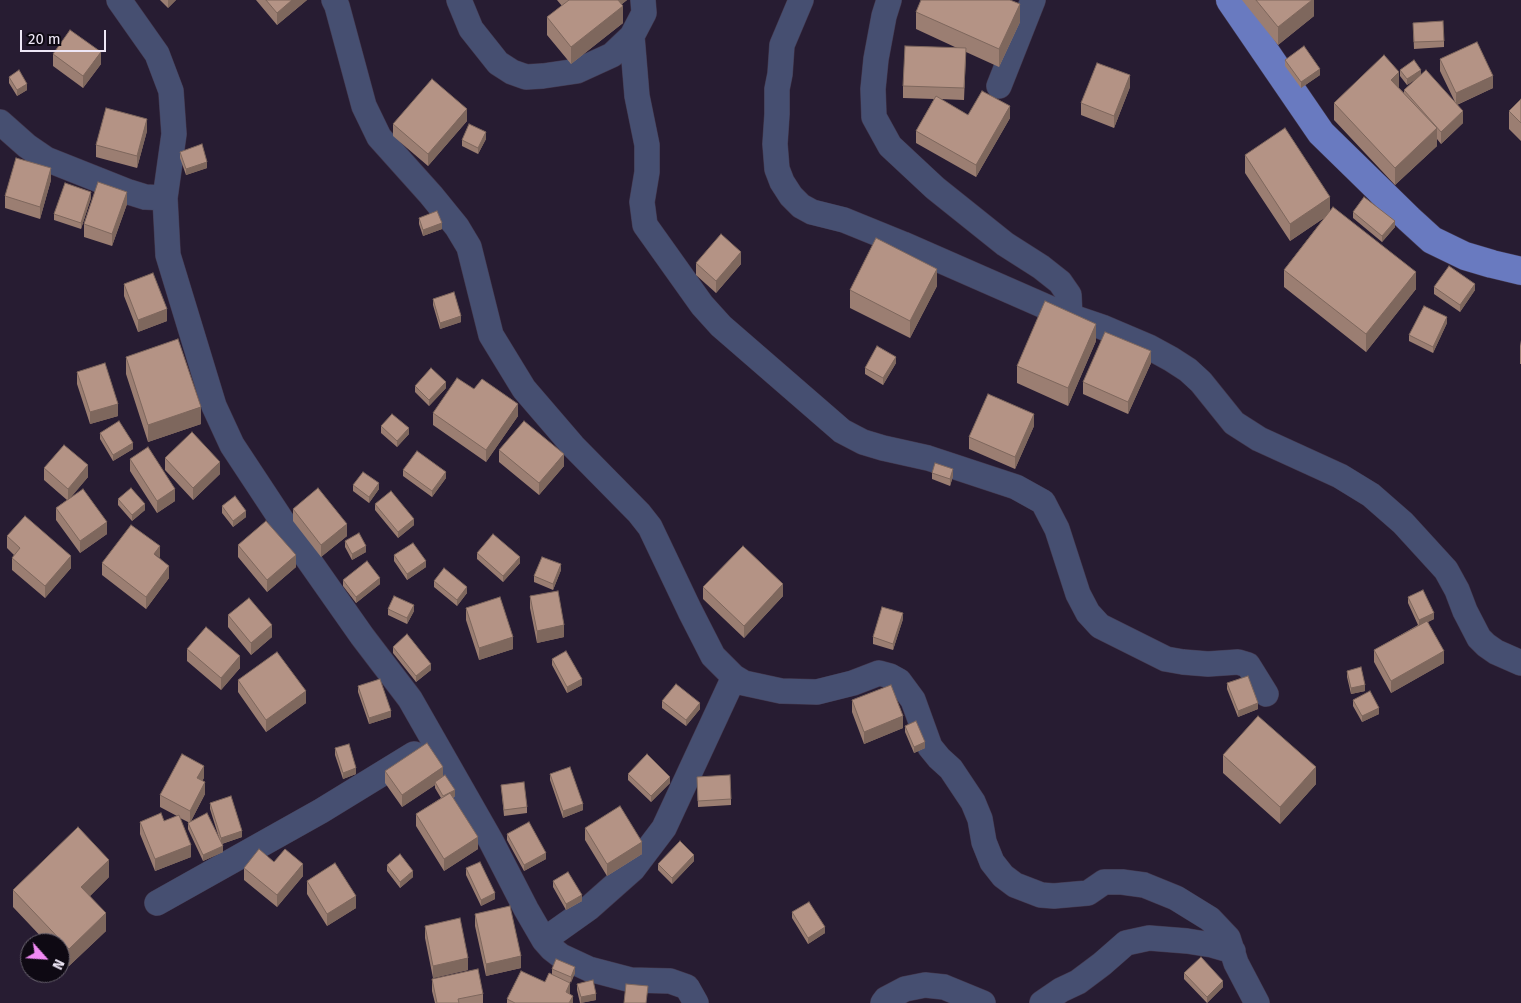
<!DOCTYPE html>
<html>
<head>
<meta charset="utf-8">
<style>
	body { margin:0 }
	#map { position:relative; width:1521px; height:1003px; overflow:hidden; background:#271c32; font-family:"Fira Sans",sans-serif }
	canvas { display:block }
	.north { position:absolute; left:20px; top:933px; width:50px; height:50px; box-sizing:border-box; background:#0e0913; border:1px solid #68626e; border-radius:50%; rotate:116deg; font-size:14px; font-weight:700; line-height:20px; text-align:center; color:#eee7f6 }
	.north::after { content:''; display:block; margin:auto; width:18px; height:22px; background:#f18af4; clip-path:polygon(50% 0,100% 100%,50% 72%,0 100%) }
	.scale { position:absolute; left:20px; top:30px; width:86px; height:22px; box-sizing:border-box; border:2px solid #eee7f6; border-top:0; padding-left:6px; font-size:15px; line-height:18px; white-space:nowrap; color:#eee7f6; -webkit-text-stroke:4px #0e0913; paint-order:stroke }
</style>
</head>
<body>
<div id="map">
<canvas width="1521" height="1003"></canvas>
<div class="north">N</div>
<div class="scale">20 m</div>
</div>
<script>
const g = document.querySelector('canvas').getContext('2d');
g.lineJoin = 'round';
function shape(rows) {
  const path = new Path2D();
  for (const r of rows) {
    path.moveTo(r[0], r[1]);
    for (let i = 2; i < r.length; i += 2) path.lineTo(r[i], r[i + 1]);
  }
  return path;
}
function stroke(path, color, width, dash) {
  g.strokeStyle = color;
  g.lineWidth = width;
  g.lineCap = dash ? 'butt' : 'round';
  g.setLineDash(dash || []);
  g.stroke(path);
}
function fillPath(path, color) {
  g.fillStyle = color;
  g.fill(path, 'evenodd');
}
const minor = shape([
	[119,0,157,54,171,91,174,134,165,198,168,255,214,406,232,445,296,542,362,636,410,699,491,841,526,909,544,940,552,949,561,956,589,969,631,980,670,981,687,987,696,1003],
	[334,0,337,6,364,106,379,137,431,195,457,227,469,247,491,335,524,389,573,446,639,513,650,527,690,611,713,656,734,677,744,683,781,691,817,692,853,683,879,673,890,676,899,681,913,700,930,747,939,758,951,769,973,802,980,819,984,842,992,862,1003,876,1015,885,1041,895,1054,896,1088,893,1104,882,1122,882,1144,885,1176,898,1210,919,1228,938,1236,963,1257,1003],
	[459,0,471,29,498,63,512,72,526,77,543,76,577,71,612,55,632,36],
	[643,0,644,13,632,36,637,96,647,145,647,172,642,202,645,225,702,305,721,326,842,431,863,442,883,448,928,458,1016,487,1043,502,1057,529,1078,594,1088,613,1100,626,1166,659,1183,662,1208,664,1238,662,1248,665,1266,694],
	[801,0,782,45,780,74,777,89,777,114,775,144,777,169,782,182,791,196,801,206,812,212,844,220,903,244,1058,312,1102,327,1149,347,1171,359,1188,370,1201,382,1234,423,1259,439,1340,476,1371,495,1403,523,1446,570,1457,590,1465,611,1479,638,1486,645,1496,652,1521,663],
	[889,0,884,16,876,59,873,89,874,117,890,146,935,188,1005,244,1041,267,1060,282,1069,295,1070,316],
	[999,86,1033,0],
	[0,122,27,146,46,159,129,192,145,197,165,198],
	[157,903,321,811,414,754],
	[544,940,589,908,633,869,664,828,734,677],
	[883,1003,886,999,905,989,925,985,944,987,983,1003],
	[1042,1003,1061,990,1078,982,1102,964,1126,943,1149,938,1187,941,1212,945,1233,951]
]);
const primary = shape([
	[1230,0,1321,133,1409,219,1432,240,1465,256,1492,264,1521,271]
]);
stroke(minor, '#43384d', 26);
stroke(primary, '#43384d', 29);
stroke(minor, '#464f71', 25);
stroke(primary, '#697ac0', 28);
fillPath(shape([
	[160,0,176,0,168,8],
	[256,0,307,0,277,25],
	[557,0,627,0,622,4,623,23,571,64,547,35,547,17,562,6],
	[1242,0,1314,0,1314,16,1278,45],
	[916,12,1020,22,999,67,966,52,964,100,940,99,968,115,1010,118,976,177,916,143,916,131,934,99,903,98,903,86,957,48,916,29],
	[1413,23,1444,41,1444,47,1414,49],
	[53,54,101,64,83,88,53,66],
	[1440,59,1493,88,1457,105,1463,123,1441,144,1437,139,1437,146,1395,185,1334,120,1334,103,1399,88,1404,93,1404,90,1419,77,1407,85,1400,76,1400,70,1421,75,1455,102,1440,71],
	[1285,60,1320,75,1301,88,1285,66],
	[9,77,27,90,17,96,9,83],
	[1130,87,1114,128,1081,115,1081,103],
	[1521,99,1521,141,1509,129,1509,111],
	[467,121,428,166,393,136,393,124],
	[147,131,137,168,96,157,96,145],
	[486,139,478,154,462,146,462,140],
	[180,152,207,168,186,175,180,158],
	[1245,155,1330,211,1416,289,1366,352,1284,287,1284,270,1324,218,1290,241,1245,173],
	[51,180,40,219,5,208,5,196],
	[91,198,81,229,54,220,54,214],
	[127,204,112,246,84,237,84,224],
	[1353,212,1395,227,1382,242,1353,218],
	[419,218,442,229,423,236,419,224],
	[696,263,741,264,716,293,696,275],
	[124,284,167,321,138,332,124,296],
	[937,286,910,338,850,308,850,290],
	[1434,287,1475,290,1460,312,1434,294],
	[433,299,461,322,440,329,433,305],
	[1447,323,1433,353,1409,341,1409,335],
	[1521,340,1521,364,1520,364,1520,346],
	[1096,341,1068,406,1017,383,1017,366],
	[126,357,201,424,148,442,126,374],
	[896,363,883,385,865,374,865,368],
	[1151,363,1128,414,1083,394,1083,382],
	[77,372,118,416,90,424,77,384],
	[415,386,446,388,429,406,415,392],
	[474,389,518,416,486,462,433,425,433,413],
	[381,426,409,434,397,447,381,433],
	[1034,426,1015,469,969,449,969,437],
	[100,433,133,449,113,461,100,439],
	[499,450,564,466,539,495,499,462],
	[165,458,220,474,193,500,165,470],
	[130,459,175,501,157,513,130,471],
	[44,468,88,477,69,499,107,534,80,553,56,520,56,508,67,500,44,480],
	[403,470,446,478,432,497,403,476],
	[932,473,953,476,950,486,932,479],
	[353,485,379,489,369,503,353,491],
	[118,499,145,510,132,521,118,505],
	[375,504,414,525,398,538,375,510],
	[222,506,246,517,233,527,222,513],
	[293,509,347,536,321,557,293,521],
	[7,536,71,568,45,598,12,570,12,558,14,555,7,548],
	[345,541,366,552,352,560,345,547],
	[238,545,296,567,267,592,238,557],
	[477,553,520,563,503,582,477,559],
	[394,555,426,567,407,580,394,561],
	[160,558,169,578,146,609,102,575,102,563],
	[561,570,553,590,534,582,534,576],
	[343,580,380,584,356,603,343,586],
	[434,581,467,593,457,606,434,587],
	[703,587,783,596,744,638,703,599],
	[530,596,564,637,537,643,530,608],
	[1408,597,1434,619,1428,622,1444,663,1391,693,1374,662,1374,650,1418,625,1408,603],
	[466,608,513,649,479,660,466,620],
	[388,609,414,611,407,624,388,615],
	[228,615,272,637,251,655,228,627],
	[903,619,893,650,873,644,873,637],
	[393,647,431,670,416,682,393,653],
	[187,649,240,668,221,690,187,661],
	[552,659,582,685,567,693,552,665],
	[1347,671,1365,691,1351,694,1347,677],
	[238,680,306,703,266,732,238,692],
	[1227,683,1258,709,1238,717,1227,689],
	[358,686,391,717,369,724,358,692],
	[852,700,903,728,864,744,852,712],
	[1353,700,1379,714,1362,722,1353,706],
	[662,701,700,709,686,726,662,708],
	[905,726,925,748,914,753,905,732],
	[335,748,356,774,343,779,335,755],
	[1223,755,1316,784,1280,824,1223,773],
	[385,771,443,776,455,796,453,798,478,849,444,871,416,826,416,814,441,798,435,788,435,785,402,807,385,783],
	[550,774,583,810,563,818,550,780],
	[628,774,670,783,651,802,628,780],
	[697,777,731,799,731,805,698,807],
	[204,778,202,781,205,794,191,821,220,841,210,809,210,803,242,837,222,844,223,852,203,861,188,829,188,822,180,818,191,857,155,871,140,834,140,822,164,821,177,816,160,807,160,795],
	[501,785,527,807,527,813,504,816],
	[585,828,642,854,607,876,585,840],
	[507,834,546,859,524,871,507,840],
	[694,861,672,884,658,870,658,864],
	[274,862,303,876,277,907,244,880,244,868],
	[387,865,413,877,400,888,387,871],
	[466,868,495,899,481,906,466,875],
	[109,877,90,896,106,931,69,966,60,957,60,943,47,943,13,907,13,890],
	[307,881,356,908,327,926,307,894],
	[553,881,582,901,566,910,553,887],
	[792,912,825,933,808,944,792,918],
	[475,914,521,968,486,976,475,926],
	[425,926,468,970,433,978,425,938],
	[552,969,575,973,570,983,570,994,573,1003,507,1003,507,999,545,982,552,974],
	[1184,973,1223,987,1207,1003,1184,979],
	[432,979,483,994,483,1003,435,1003,432,991],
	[577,984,596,1000,580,1003,577,990]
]), '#9b7e72');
fillPath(shape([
	[168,0,176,0,168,8],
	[292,0,307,0,277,25,277,13],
	[613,0,627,0,613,11],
	[1312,0,1314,0,1314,16,1278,45,1278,27],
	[1020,4,1020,22,999,67,999,49],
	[623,6,623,23,571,64,571,47],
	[101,52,101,64,83,88,83,76],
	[1320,69,1320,75,1301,88,1301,82],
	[1421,70,1421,76,1407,85,1407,79],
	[1399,72,1399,89,1391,80],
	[1130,75,1130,87,1114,128,1114,116],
	[1493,76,1493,88,1456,105,1456,93],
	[27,84,27,90,17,96,17,90],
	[1010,106,1010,118,976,177,976,165],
	[467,109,467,121,428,166,428,154],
	[1463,111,1463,123,1441,144,1441,132],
	[147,119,147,131,137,168,137,156],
	[1437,128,1437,146,1395,185,1395,168],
	[486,132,486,139,478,154,478,148],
	[207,162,207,168,186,175,186,169],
	[51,168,51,180,40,219,40,207],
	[91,192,91,198,81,229,81,223],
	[127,192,127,204,112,246,112,234],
	[1330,197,1330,214,1290,241,1290,224],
	[1395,221,1395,227,1382,242,1382,236],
	[442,223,442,229,423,236,423,230],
	[741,252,741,264,716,293,716,281],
	[937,269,937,286,910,338,910,321],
	[1416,272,1416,289,1366,352,1366,334],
	[1475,284,1475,290,1460,312,1460,305],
	[167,309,167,321,138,332,138,320],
	[461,316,461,322,440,329,440,323],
	[1447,317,1447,323,1433,353,1433,347],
	[1096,324,1096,341,1068,406,1068,388],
	[1151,351,1151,363,1128,414,1128,402],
	[896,357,896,363,883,385,883,378],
	[446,382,446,388,429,406,429,400],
	[118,404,118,416,90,424,90,412],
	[518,404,518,416,486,462,486,450],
	[201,407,201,424,148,442,148,425],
	[1034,414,1034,426,1015,469,1015,457],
	[409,428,409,434,397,447,397,441],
	[133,443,133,449,113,461,113,455],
	[564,454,564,466,539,495,539,483],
	[220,462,220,474,193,500,193,488],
	[88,465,88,477,68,501,68,489],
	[953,469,953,476,950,486,950,479],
	[446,472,446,478,432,497,432,491],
	[379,483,379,489,369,503,369,497],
	[175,489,175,501,157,513,157,501],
	[145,504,145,510,132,521,132,515],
	[246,511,246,517,233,527,233,521],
	[414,519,414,525,398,538,398,532],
	[107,522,107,534,80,553,80,541],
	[347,524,347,536,321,557,321,545],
	[160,546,160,558,154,554],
	[366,546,366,552,352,560,352,554],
	[296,555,296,567,267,592,267,580],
	[71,556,71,568,45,598,45,586],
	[520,557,520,563,503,582,503,576],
	[426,561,426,567,407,580,407,574],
	[561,564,561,570,553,590,553,584],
	[169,566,169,578,146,609,146,597],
	[380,578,380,584,356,603,356,597],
	[783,584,783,596,744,638,744,626],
	[467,587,467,593,457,606,457,600],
	[414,605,414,611,407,624,407,618],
	[903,613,903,619,893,650,893,644],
	[1434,613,1434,619,1419,626,1419,620],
	[272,625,272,637,251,655,251,643],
	[564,625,564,637,537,643,537,631],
	[513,637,513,649,479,660,479,648],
	[1444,651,1444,663,1391,693,1391,681],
	[240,656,240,668,221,690,221,678],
	[431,664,431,670,416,682,416,676],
	[582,679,582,685,567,693,567,687],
	[1365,685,1365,691,1351,694,1351,688],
	[306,691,306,703,266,732,266,720],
	[700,703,700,709,686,726,686,720],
	[1258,703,1258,709,1238,717,1238,711],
	[1379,708,1379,714,1362,722,1362,716],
	[391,711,391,717,369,724,369,718],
	[903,716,903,728,864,744,864,732],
	[925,742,925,748,914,753,914,747],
	[204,766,204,778,197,790,197,778],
	[443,767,443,779,435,782,435,785,402,807,402,795],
	[1316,767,1316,784,1280,824,1280,807],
	[356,768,356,774,343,779,343,773],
	[670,777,670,783,651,802,651,796],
	[205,782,205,794,190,823,190,811],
	[455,790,455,796,444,803,444,797],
	[583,804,583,810,563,818,563,811],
	[242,831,242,837,221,844,221,838],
	[478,837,478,849,444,871,444,859],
	[642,842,642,854,607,876,607,864],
	[191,845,191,857,155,871,155,859],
	[223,846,223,852,203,861,203,855],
	[546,853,546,859,524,871,524,865],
	[694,855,694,861,672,884,672,878],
	[109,860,109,877,81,905,81,887],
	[303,864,303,876,277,907,277,895],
	[413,871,413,877,400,888,400,882],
	[495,893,495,899,481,906,481,900],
	[582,895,582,901,566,910,566,904],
	[356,896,356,908,327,926,327,914],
	[106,913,106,931,69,966,69,949],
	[825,927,825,933,808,944,808,938],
	[521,956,521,968,486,976,486,964],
	[468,958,468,970,433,978,433,966],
	[575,967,575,973,571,983,571,977],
	[1223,981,1223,987,1207,1003,1207,997],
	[570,983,570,995,566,992],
	[596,994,596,1000,581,1003,581,997],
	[573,996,573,1003,569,1003]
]), '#7e675d');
const building = shape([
	[266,0,292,0,277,13,266,0],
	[569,0,618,0,623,6,571,47,547,17,569,0],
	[921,0,1010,0,1020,4,999,49,916,12,921,0],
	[1256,0,1312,0,1278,27,1256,0],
	[1443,21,1444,41,1414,42,1413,23,1443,21],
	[70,30,101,52,83,76,53,54,70,30],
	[1477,42,1493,76,1456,93,1440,59,1477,42],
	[905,46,966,48,964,88,903,86,905,46],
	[1304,46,1320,69,1301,82,1285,60,1304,46],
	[1384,55,1399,72,1391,80,1437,128,1395,168,1334,103,1384,55],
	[1414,60,1421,70,1407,79,1400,70,1414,60],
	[1097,63,1130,75,1114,116,1081,103,1097,63],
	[19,70,27,84,17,90,9,77,19,70],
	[1426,70,1463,111,1441,132,1404,90,1426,70],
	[432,79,467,109,428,154,393,124,432,79],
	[982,91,1010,106,976,165,916,131,936,96,968,115,982,91],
	[1521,99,1521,123,1509,111,1521,99],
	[106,108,147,119,137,156,96,145,106,108],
	[469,124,486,132,478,148,462,140,469,124],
	[1285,128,1330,197,1290,224,1245,155,1285,128],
	[202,144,207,162,186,169,180,152,202,144],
	[16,158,51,168,40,207,5,196,16,158],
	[98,182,127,192,112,234,84,224,98,182],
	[65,183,91,192,81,223,54,214,65,183],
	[1364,197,1395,221,1382,236,1353,212,1364,197],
	[1333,207,1416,272,1366,334,1284,270,1333,207],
	[437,211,442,223,423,230,419,218,437,211],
	[721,234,741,252,716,281,696,263,721,234],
	[876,238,937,269,910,321,850,290,876,238],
	[1449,266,1475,284,1460,305,1434,287,1449,266],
	[153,273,167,309,138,320,124,284,153,273],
	[454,292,461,316,440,323,433,299,454,292],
	[1045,301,1096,324,1068,388,1017,366,1045,301],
	[1424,306,1447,317,1433,347,1409,335,1424,306],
	[1105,332,1151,351,1128,402,1083,382,1105,332],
	[178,339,201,407,148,425,126,357,178,339],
	[877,346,896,357,883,378,865,368,877,346],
	[105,363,118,404,90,412,77,372,105,363],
	[431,368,446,382,429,400,415,386,431,368],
	[457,378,474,389,482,379,518,404,486,450,433,413,457,378],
	[988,394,1034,414,1015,457,969,437,988,394],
	[392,414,409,428,397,441,381,426,392,414],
	[119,421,133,443,113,455,100,433,119,421],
	[524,421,564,454,539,483,499,450,524,421],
	[192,432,220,462,193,488,165,458,192,432],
	[64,445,88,465,68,489,44,468,64,445],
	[148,447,175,489,157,501,130,459,148,447],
	[417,451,446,472,432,491,403,470,417,451],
	[935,463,953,469,950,479,932,473,935,463],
	[363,472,379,483,369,497,353,485,363,472],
	[131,488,145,504,132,515,118,499,131,488],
	[318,488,347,524,321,545,293,509,318,488],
	[83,489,107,522,80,541,56,508,83,489],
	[391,491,414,519,398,532,375,504,391,491],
	[235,496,246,511,233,521,222,506,235,496],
	[25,516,71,556,45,586,12,558,20,548,7,536,25,516],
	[266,521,296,555,267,580,238,545,266,521],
	[131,525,160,546,154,554,169,566,146,597,102,563,131,525],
	[359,533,366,546,352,554,345,541,359,533],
	[493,534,520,557,503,576,477,553,493,534],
	[413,543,426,561,407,574,394,555,413,543],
	[743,546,783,584,744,626,703,587,743,546],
	[542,557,561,564,553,584,534,576,542,557],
	[367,561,380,578,356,597,343,580,367,561],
	[444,568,467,587,457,600,434,581,444,568],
	[1423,590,1434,613,1419,620,1408,597,1423,590],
	[558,591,564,625,537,631,530,596,558,591],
	[394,596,414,605,407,618,388,609,394,596],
	[500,597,513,637,479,648,466,608,500,597],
	[249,598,272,625,251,643,228,615,249,598],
	[882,607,903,613,893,644,873,637,882,607],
	[1427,621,1444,651,1391,681,1374,650,1427,621],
	[206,627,240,656,221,678,187,649,206,627],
	[407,634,431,664,416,676,393,647,407,634],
	[566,651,582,679,567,687,552,659,566,651],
	[277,652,306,691,266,720,238,680,277,652],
	[1361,667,1365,685,1351,688,1347,671,1361,667],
	[1248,676,1258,703,1238,711,1227,683,1248,676],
	[380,679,391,711,369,718,358,686,380,679],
	[676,684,700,703,686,720,662,701,676,684],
	[891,685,903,716,864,732,852,700,891,685],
	[1370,691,1379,708,1362,716,1353,700,1370,691],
	[1258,716,1316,767,1280,807,1223,755,1258,716],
	[916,721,925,742,914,747,905,726,916,721],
	[427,743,443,767,402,795,385,771,427,743],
	[349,744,356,768,343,773,335,748,349,744],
	[182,754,204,766,197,778,205,782,190,811,160,795,182,754],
	[647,754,670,777,651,796,628,774,647,754],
	[570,767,583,804,563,811,550,774,570,767],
	[445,775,455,790,443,796,435,782,445,775],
	[730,775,731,799,698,801,697,777,730,775],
	[524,782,527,807,504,810,501,785,524,782],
	[450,793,478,837,444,859,416,814,450,793],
	[231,796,242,831,221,838,210,803,231,796],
	[620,806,642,842,607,864,585,828,620,806],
	[161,813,164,821,179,815,191,845,155,859,140,822,161,813],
	[207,813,223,846,203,855,188,823,207,813],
	[529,822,546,853,524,865,507,834,529,822],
	[78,827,109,860,81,887,106,913,69,949,13,890,78,827],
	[680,841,694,855,672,878,658,864,680,841],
	[259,849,274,862,285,849,303,864,277,895,244,868,259,849],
	[400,854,413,871,400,882,387,865,400,854],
	[480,862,495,893,481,900,466,868,480,862],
	[335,863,356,896,327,914,307,881,335,863],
	[568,872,582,895,566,904,553,881,568,872],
	[809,902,825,927,808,938,792,912,809,902],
	[510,906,521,956,486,964,475,914,510,906],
	[460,918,468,958,433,966,425,926,460,918],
	[1201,957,1223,981,1207,997,1184,973,1201,957],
	[556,959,575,967,571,977,552,969,556,959],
	[478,969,483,994,458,999,459,1003,437,1003,432,979,478,969],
	[521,971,545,982,549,973,570,983,566,992,573,996,569,1003,515,1003,507,999,521,971],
	[593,980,596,994,581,997,577,984,593,980],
	[626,984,648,986,646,1003,624,1003,626,984]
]);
fillPath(building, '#b49385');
stroke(building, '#7e675d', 1);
</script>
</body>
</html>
